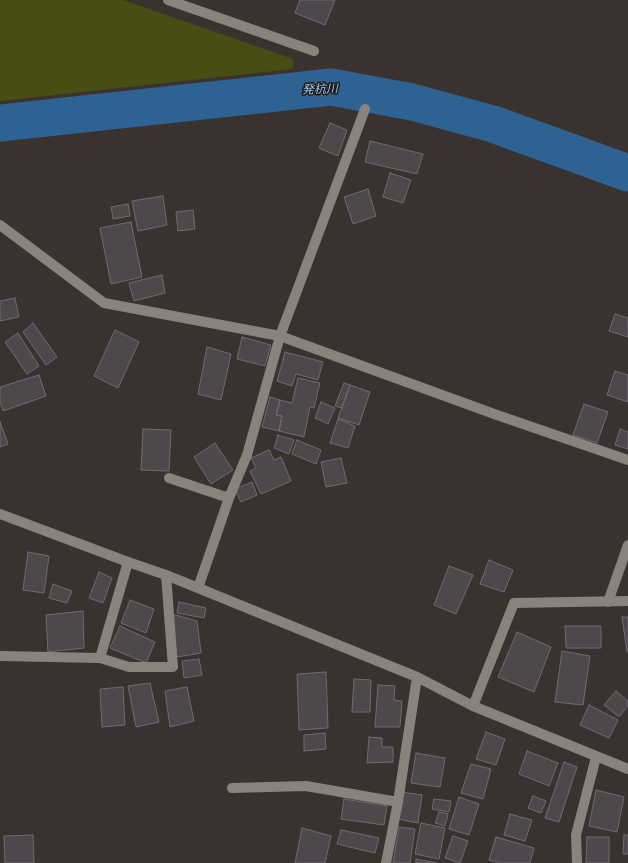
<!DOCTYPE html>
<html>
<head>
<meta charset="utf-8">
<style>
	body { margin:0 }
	canvas { display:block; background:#3a322e }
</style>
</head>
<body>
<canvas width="628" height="863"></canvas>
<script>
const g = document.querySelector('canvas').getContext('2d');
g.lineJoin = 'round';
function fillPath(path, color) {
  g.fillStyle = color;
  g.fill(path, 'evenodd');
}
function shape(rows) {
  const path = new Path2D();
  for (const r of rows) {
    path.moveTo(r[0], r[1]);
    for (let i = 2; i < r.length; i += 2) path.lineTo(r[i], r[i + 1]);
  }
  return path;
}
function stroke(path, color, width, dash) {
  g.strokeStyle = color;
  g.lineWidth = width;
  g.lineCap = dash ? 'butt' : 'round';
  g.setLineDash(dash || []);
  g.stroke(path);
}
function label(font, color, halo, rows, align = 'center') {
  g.font = font + ' "DM Sans","Noto Sans JP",sans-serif';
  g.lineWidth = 3;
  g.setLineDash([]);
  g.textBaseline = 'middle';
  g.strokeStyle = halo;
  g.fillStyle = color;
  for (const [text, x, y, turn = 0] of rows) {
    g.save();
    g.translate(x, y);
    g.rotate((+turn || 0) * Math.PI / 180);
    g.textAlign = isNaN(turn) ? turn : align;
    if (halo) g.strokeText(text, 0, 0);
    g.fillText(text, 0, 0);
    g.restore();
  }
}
fillPath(shape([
	[0,0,123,0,293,59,293,69,0,101]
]), '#484d14');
stroke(shape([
	[0,123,331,87,412,102,493,124,628,173]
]), '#2e6293', 37);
const building = shape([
	[300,0,335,0,325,25,295,13,300,0],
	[330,123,347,130,338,156,319,148,330,123],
	[370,141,423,154,417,174,365,162,370,141],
	[390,173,411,180,403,203,383,197,390,173],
	[368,189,376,216,353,224,344,197,368,189],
	[163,196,167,225,138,231,132,201,163,196],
	[128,204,130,216,113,219,111,207,128,204],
	[193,210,195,229,178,231,176,212,193,210],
	[131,222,142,277,111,284,100,228,131,222],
	[162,275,165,293,134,301,129,283,162,275],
	[15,298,19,317,0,321,0,301,15,298],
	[615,314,628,318,628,337,609,331,615,314],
	[33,323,57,357,46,365,23,332,33,323],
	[115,330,139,342,118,388,94,376,115,330],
	[18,333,39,366,27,374,5,342,18,333],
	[242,337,271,345,265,366,237,359,242,337],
	[207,347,231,354,221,400,198,394,207,347],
	[285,352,323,362,318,380,296,374,292,386,277,381,285,352],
	[615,371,628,375,628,402,607,395,615,371],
	[39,375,46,396,3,411,0,401,0,387,39,375],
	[298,378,320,383,314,408,310,407,304,437,279,431,282,416,276,415,280,400,292,403,298,378],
	[344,383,350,385,342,408,335,406,344,383],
	[350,385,370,392,359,425,338,418,350,385],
	[270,397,280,400,276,415,282,416,279,431,262,427,270,397],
	[321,402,335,408,328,424,315,418,321,402],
	[584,404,608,412,597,443,573,435,584,404],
	[338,419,355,426,348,448,330,443,338,419],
	[0,422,8,444,0,447,0,422],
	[143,429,171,430,169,471,141,470,143,429],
	[620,429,628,432,628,449,615,445,620,429],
	[278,435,294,440,289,454,274,448,278,435],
	[297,440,321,450,316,464,292,454,297,440],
	[215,443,233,470,211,484,194,457,215,443],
	[269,450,274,460,281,457,291,481,261,494,250,471,256,468,251,458,269,450],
	[341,458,347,483,326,487,321,462,341,458],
	[252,482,257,495,241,502,235,489,252,482],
	[28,552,49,556,44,593,23,590,28,552],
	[489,560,513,570,504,592,480,584,489,560],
	[449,566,473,575,456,614,434,605,449,566],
	[99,572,112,578,103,603,89,598,99,572],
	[53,584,72,591,67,603,49,598,53,584],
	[130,600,154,609,146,633,121,623,130,600],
	[179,602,206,608,204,618,177,613,179,602],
	[83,611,84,648,48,652,46,615,83,611],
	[172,614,197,621,201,653,177,657,172,614],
	[622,617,628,617,628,652,627,652,622,617],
	[120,626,155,642,146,663,110,648,120,626],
	[565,626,601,626,601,648,566,648,565,626],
	[517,632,551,647,534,692,498,677,517,632],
	[562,651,590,656,583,705,555,702,562,651],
	[199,659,202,675,184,678,182,661,199,659],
	[326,672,328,728,299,730,297,674,326,672],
	[354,679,371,680,370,712,352,712,354,679],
	[150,683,159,722,136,727,128,686,150,683],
	[378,685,395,686,394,700,402,701,400,727,375,727,378,685],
	[123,687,125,725,102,727,100,689,123,687],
	[187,687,194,721,170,727,165,691,187,687],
	[616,691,628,701,628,706,619,717,604,705,616,691],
	[589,705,618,720,609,738,580,725,589,705],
	[486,732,505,739,496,765,476,759,486,732],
	[325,733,326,749,304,751,304,735,325,733],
	[369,737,382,738,382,747,393,747,393,762,367,763,369,737],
	[527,751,558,763,549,786,519,774,527,751],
	[416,753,445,758,440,787,411,783,416,753],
	[564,762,577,767,559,822,545,818,564,762],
	[471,764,491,769,483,799,461,793,471,764],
	[596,790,624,797,617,832,589,826,596,790],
	[402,792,422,795,418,823,398,819,402,792],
	[533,796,546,801,541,813,528,808,533,796],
	[459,797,479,804,469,835,449,829,459,797],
	[344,799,387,806,384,825,341,819,344,799],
	[434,799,451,801,449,812,432,809,434,799],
	[439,812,448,814,445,826,435,823,439,812],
	[510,814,532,820,525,841,504,835,510,814],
	[421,823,445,828,439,859,415,854,421,823],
	[399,827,415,829,410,863,393,863,399,827],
	[302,828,331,836,325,863,295,863,302,828],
	[341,830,379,838,375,853,337,844,341,830],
	[33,835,34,863,5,863,4,836,33,835],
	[624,835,628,835,628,854,623,854,624,835],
	[453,836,468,841,460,863,445,858,453,836],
	[496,837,534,848,530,863,500,863,489,860,496,837],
	[587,837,609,837,609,863,586,863,587,837],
	[416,859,437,863,416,863,416,859]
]);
fillPath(building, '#4e474c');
stroke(building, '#71696f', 1);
stroke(shape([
	[168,0,314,51],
	[0,225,104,303,280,336,497,415,628,460],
	[169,478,229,498],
	[0,514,128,562,166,575,417,677,473,706,628,769],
	[198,588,229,498,247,455,280,336,365,109],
	[608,602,628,545],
	[0,656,100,658,128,562],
	[100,658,129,667,173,667,166,575],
	[473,706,514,603,628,601],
	[232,788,306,786,398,802],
	[386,863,398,802,417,677],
	[577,863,576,835,596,757]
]), '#8b817d', 10);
label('italic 12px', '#9cc7f2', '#1f1b19', [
	["発杭川",320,90,-2]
]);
</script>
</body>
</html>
